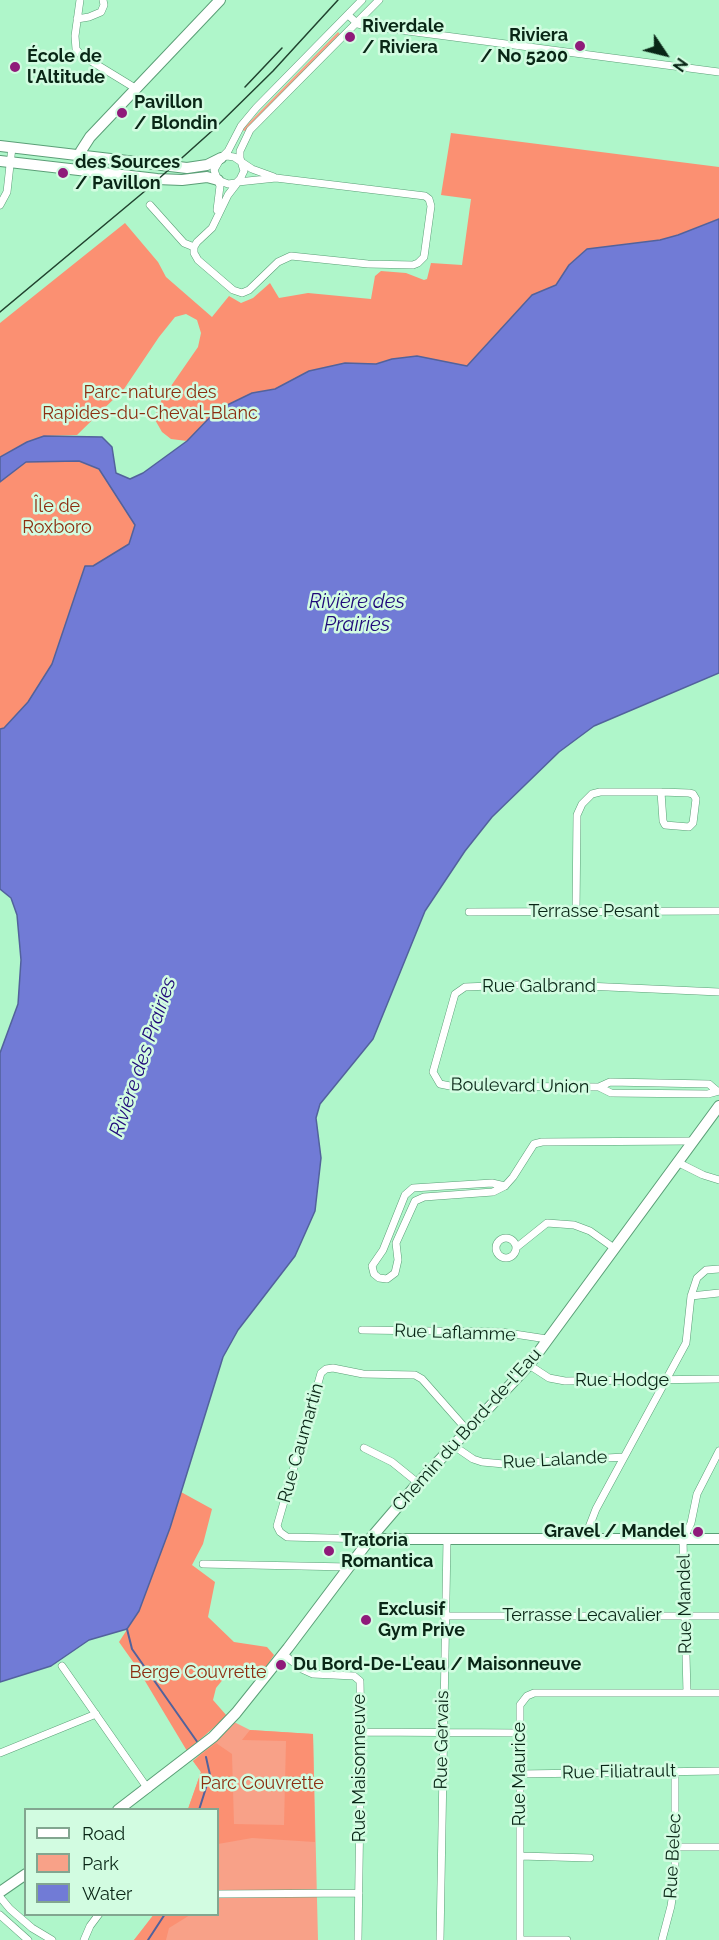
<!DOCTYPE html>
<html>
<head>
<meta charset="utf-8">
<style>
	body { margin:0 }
	#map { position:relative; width:719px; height:1940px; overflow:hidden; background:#aff6ca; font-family:Raleway,sans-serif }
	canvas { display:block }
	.legend { position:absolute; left:24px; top:1808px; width:195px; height:108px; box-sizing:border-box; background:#d2fce1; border:2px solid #82a690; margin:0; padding:8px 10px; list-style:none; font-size:18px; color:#092616 }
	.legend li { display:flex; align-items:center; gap:12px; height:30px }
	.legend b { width:30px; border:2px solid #82a690 }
	.north { position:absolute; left:635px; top:24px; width:60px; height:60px; -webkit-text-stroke:4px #d2fce1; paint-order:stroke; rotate:125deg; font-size:16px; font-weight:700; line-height:24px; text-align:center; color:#092616 }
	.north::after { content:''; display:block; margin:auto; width:21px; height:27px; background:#092616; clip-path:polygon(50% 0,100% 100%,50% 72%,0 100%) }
</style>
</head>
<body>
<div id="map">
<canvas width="719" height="1940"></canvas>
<ul class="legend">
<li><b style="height:8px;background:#fff"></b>Road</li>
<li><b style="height:16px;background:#f8a188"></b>Park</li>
<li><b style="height:16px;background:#717bd6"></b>Water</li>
</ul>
<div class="north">N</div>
</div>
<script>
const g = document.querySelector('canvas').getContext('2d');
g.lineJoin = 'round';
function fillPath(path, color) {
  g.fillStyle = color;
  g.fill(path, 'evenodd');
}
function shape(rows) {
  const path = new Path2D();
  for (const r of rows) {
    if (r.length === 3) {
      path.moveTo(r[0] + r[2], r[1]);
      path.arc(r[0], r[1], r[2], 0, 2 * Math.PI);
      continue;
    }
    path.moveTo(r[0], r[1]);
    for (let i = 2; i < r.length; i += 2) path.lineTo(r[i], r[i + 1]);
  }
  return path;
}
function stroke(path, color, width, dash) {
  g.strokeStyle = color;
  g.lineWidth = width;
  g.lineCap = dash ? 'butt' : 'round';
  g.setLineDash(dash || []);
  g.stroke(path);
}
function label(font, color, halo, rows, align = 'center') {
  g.font = font + ' Raleway,sans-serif';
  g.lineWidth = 5;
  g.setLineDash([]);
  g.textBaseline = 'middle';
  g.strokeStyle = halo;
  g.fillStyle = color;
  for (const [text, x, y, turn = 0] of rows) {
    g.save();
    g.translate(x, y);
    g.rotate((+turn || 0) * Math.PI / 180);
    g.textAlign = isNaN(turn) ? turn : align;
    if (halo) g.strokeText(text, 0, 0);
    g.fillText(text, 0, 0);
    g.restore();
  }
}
fillPath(shape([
	[338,32,340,34,245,131,242,130],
	[234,1722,250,1730,313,1734,318,1940,134,1940,154,1915,218,1914,218,1810,188,1809,201,1772,193,1761]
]), '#f8a188');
fillPath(shape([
	[451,133,719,167,719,219,678,235,660,240,587,249,569,265,556,285,532,295,467,366,416,356,392,359,376,364,345,363,309,371,275,389,252,393,217,410,187,441,171,439,162,432,154,418,162,399,198,347,201,333,197,320,186,314,175,317,159,337,124,389,77,435,44,436,27,442,0,457,0,323,125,223,158,262,166,277,212,317,229,296,241,303,253,298,270,283,279,298,308,293,371,299,375,276,381,271,406,273,424,280,427,279,431,263,462,265,471,199,441,195],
	[79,461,99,469,135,525,129,544,93,566,85,566,53,664,28,702,4,728,0,729,0,482,26,462],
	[181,1492,212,1509,203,1544,192,1565,215,1582,208,1617,234,1642,267,1647,274,1655,264,1670,233,1667,216,1688,213,1700,227,1716,187,1751,136,1666,119,1642,139,1611],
	[250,1730,313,1734,315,1842,252,1838,218,1844,218,1810,188,1809,201,1772,193,1761,216,1743,232,1754,234,1824,284,1825,286,1741,242,1740],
	[154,1914,190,1914,190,1915,169,1928,166,1940,134,1940]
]), '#fb9072');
const water = shape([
	[719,219,719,673,594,726,559,752,492,817,465,851,425,911,373,1039,320,1104,316,1118,321,1158,315,1211,295,1256,238,1330,223,1357,170,1528,139,1611,127,1629,89,1640,51,1666,0,1682,0,1053,18,1004,21,960,17,915,11,898,0,889,0,729,4,728,28,702,52,664,85,566,93,566,129,544,135,525,99,469,79,461,26,462,0,482,0,457,27,442,44,436,102,437,112,447,116,473,130,479,143,473,187,441,217,410,252,393,275,389,309,371,345,363,376,364,392,359,417,356,467,366,532,295,556,285,569,265,587,249,660,240,678,235,719,219]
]);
fillPath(water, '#717bd6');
stroke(water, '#52629c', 1.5);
stroke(shape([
	[127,1629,132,1649,198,1743],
	[199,1810,210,1775,206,1757],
	[148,1940,165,1914]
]), '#52629c', 2);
const street = shape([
	[80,0,75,36,76,49,81,55,135,88],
	[348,15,358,24,362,25,719,72],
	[77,19,89,17,101,12,104,5,103,0],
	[221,158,228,151,241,126,256,108,362,0],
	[276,178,425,196,429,199,431,206,424,257,418,263,413,265,368,264,291,256,278,262,249,290,242,293,233,290,198,260,194,253,194,247,197,242,212,228,228,195,238,182,276,178],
	[218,180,228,184,236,183,240,179,244,171,240,158,240,151,250,130,379,0],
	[0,205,7,192,12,147],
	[150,205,184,243,194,247],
	[217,210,220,186,214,170,221,158,227,156,234,157,252,169,274,177],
	[469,912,719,911],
	[576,912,577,815,582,804,592,794,600,792,661,792,689,793,693,794,696,799,693,823,689,827,665,825,663,821,661,792],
	[719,992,542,984,465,987,455,994,433,1072,440,1084,450,1086,599,1087,611,1093,708,1094,719,1091],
	[599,1087,610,1082,709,1084,716,1090],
	[677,1162,703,1175,719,1180],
	[505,1186,492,1183,413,1188,405,1195,383,1250,372,1266,374,1274,379,1278,387,1279,395,1273,398,1260,396,1243,415,1201,424,1197,493,1192,505,1186,513,1177,534,1144,542,1142,693,1141],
	[506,1248,10],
	[517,1247,547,1223,574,1225,590,1231,614,1248],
	[691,1296,719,1293],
	[362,1330,501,1332,547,1339],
	[529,1365,549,1378,565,1381,719,1379],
	[454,1446,473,1459,482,1462,504,1464,624,1457],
	[364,1448,392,1462,418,1483],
	[370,1539,287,1537,280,1532,277,1526,321,1373,326,1369,333,1368,363,1374,415,1375,422,1379,467,1430],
	[584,1540,596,1509,686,1343,691,1296,697,1278,706,1270,719,1269],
	[203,1564,349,1567],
	[444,1616,719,1616],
	[283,1654,302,1669,313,1674,354,1676,360,1681,361,1732,358,1940],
	[62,1666,148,1789],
	[687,1693,683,1540,691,1523,697,1494,719,1451],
	[361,1732,520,1733],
	[0,1753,96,1714],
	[520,1774,719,1771],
	[676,1847,719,1847],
	[520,1856,590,1858],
	[218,1894,359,1893],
	[0,1897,10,1909,32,1928,52,1940],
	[0,1915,28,1940],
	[84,1940,90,1926,99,1914],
	[440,1940,447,1540],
	[520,1940,520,1705,527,1696,534,1693,719,1693],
	[520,1940,567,1940],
	[662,1940,671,1906,675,1879,675,1771]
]);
const secondary = shape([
	[0,146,187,168,207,165,221,158],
	[0,161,157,179,182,180,207,177,218,180],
	[78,169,81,151,90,137,220,0],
	[370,1539,719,1539],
	[118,1810,213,1737,236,1713,288,1648,370,1539,418,1483,529,1365,719,1106],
	[0,1892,26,1874]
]);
stroke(street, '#5b9f77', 8);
stroke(secondary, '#5b9f77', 12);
stroke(street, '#fff', 7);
stroke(secondary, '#fff', 10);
stroke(shape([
	[245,87,282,48],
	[0,312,145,191,213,130,273,71,338,0]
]), '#21432f', 1.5);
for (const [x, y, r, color] of [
	[350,37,6,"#8f1a7a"],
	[580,46,6,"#8f1a7a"],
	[15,67,6,"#8f1a7a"],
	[122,113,6,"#8f1a7a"],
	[63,173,6,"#8f1a7a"],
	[698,1532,6,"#8f1a7a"],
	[329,1551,6,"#8f1a7a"],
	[366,1620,6,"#8f1a7a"],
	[281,1665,6,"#8f1a7a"]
]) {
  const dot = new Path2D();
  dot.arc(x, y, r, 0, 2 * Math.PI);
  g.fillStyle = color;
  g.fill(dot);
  stroke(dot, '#d2fce1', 2);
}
label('bold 18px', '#092616', '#d2fce1', [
	["Riverdale",362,27],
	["/ Riviera",362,48],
	["Riviera",568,36,"right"],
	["/ No 5200",568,57,"right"],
	["École de",27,57],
	["l'Altitude",27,78],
	["Pavillon",134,103],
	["/ Blondin",134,124],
	["des Sources",75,163],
	["/ Pavillon",75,184],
	["Gravel / Mandel",686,1532,"right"],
	["Tratoria",341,1541],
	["Romantica",341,1562],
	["Exclusif",378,1610],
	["Gym Prive",378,1631],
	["Du Bord-De-L'eau / Maisonneuve",293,1665]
], 'left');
label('18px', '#8c2f11', '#d2fce1', [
	["Parc-nature des",150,393],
	["Rapides-du-Cheval-Blanc",150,414],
	["Île de",57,507],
	["Roxboro",57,528],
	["Berge Couvrette",198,1673],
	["Parc Couvrette",262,1784]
]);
label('18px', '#092616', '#d2fce1', [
	["Terrasse Pesant",594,912],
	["Rue Galbrand",539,987],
	["Boulevard Union",520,1086,1],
	["Rue Laflamme",455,1333,2],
	["Rue Hodge",622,1381],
	["Chemin du Bord-de-l'Eau",467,1430,-48],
	["Rue Caumartin",301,1443,-74],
	["Rue Lalande",555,1460,-3],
	["Rue Mandel",685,1604,-91],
	["Terrasse Lecavalier",582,1616],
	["Rue Gervais",442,1740,-89],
	["Rue Maisonneuve",360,1768,-90],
	["Rue Filiatrault",619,1772,-1],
	["Rue Maurice",520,1774,-90],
	["Rue Belec",673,1856,-87]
]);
label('italic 20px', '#1f0979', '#d2fce1', [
	["Rivière des",357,602],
	["Prairies",357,625],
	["Rivière des Prairies",143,1057,-71]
]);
</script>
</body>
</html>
